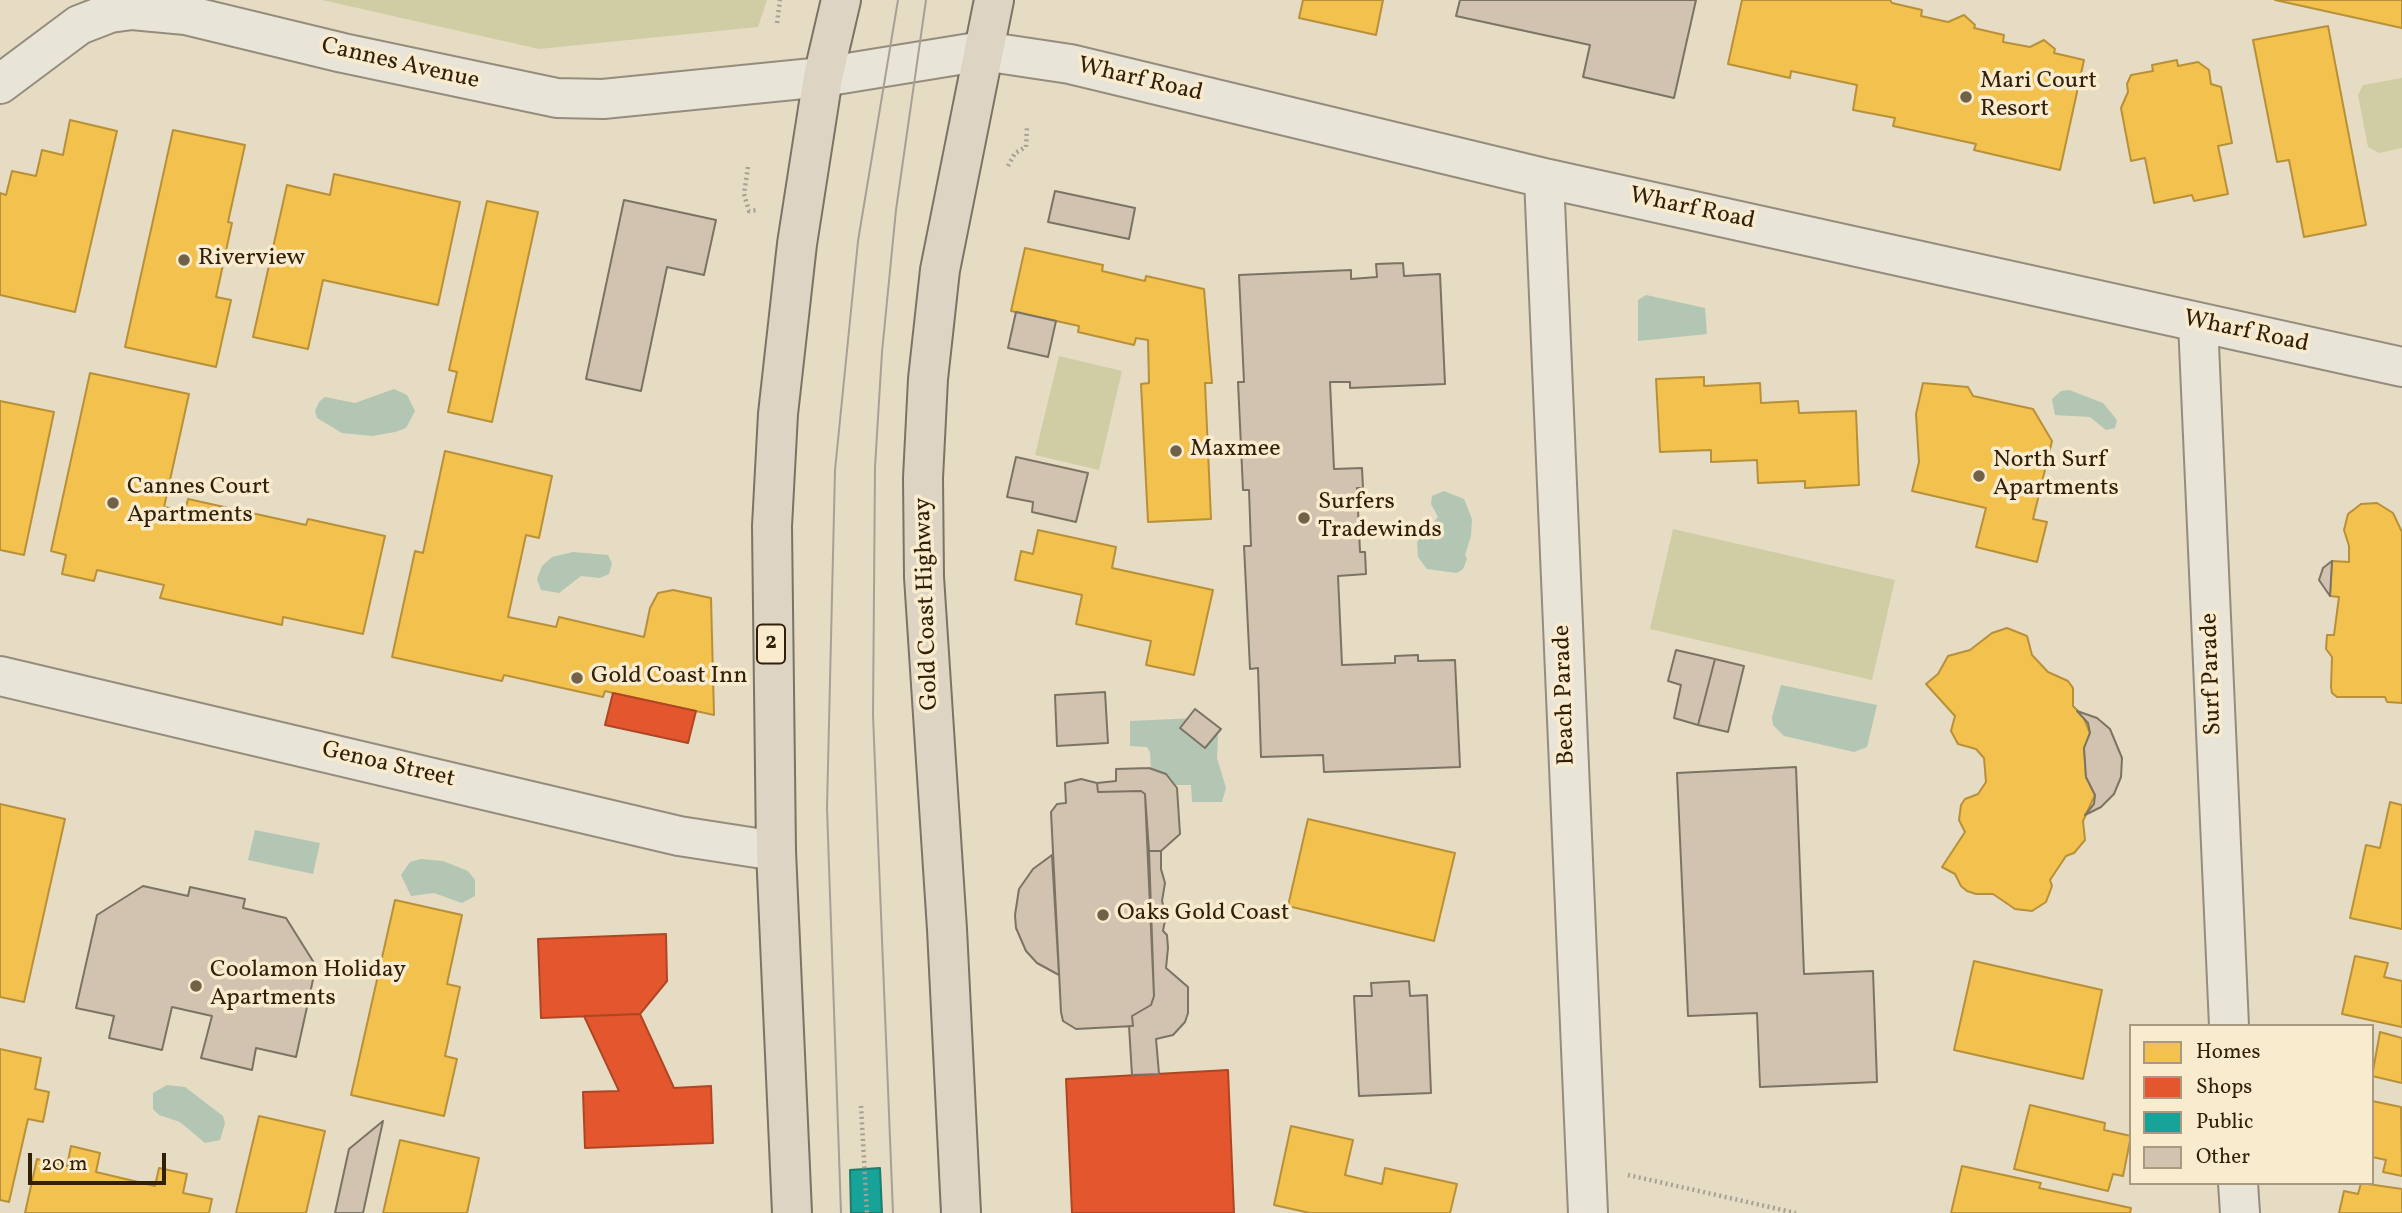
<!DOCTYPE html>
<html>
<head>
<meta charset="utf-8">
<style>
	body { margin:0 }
	#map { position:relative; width:2402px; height:1213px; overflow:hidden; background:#e6dbc3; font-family:Vollkorn,serif }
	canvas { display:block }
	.legend { position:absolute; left:2129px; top:1024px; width:245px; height:161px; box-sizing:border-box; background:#f8ebce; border:2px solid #a9997f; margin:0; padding:9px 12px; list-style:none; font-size:21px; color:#321f08 }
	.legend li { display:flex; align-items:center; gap:14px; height:35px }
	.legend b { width:35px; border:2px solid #a9997f }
	.scale { position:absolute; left:28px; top:1153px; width:138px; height:32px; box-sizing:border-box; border:4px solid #321f08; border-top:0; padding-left:9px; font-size:21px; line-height:24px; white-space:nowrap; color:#321f08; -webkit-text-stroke:5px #f8ebce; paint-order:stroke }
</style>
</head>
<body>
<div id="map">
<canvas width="2402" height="1213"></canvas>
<ul class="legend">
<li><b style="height:19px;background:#f2c14e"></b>Homes</li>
<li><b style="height:19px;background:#e4572e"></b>Shops</li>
<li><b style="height:19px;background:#17a398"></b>Public</li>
<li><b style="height:19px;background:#d1c3af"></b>Other</li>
</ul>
<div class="scale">20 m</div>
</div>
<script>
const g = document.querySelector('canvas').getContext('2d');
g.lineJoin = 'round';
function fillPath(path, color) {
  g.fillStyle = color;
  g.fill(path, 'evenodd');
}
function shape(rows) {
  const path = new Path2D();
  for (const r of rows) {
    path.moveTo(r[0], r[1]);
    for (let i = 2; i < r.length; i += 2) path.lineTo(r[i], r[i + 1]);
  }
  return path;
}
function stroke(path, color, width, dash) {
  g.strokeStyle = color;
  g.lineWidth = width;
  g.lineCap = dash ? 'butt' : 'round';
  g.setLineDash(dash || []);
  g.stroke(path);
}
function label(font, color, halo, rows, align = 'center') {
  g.font = font + ' Vollkorn,serif';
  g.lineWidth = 7;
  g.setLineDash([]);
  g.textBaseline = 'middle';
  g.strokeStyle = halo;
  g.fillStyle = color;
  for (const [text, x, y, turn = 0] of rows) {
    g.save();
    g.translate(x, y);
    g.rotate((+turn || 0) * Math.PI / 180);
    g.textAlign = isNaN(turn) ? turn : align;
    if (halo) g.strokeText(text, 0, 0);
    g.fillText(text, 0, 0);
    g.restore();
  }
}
fillPath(shape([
	[322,0,767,0,758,27,539,49],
	[2402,78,2402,148,2379,153,2368,147,2358,95,2363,85],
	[1059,356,1122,371,1099,470,1035,455],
	[1673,529,1895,580,1872,680,1650,629]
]), '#d0cda4');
fillPath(shape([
	[1646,295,1705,308,1707,334,1638,341,1638,300],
	[394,389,407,395,415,411,406,428,395,432,372,436,342,433,317,418,315,411,319,402,325,397,355,403],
	[2069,390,2103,403,2117,420,2115,428,2106,430,2090,417,2055,415,2052,399,2061,391],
	[1444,491,1464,499,1472,519,1471,536,1465,555,1467,559,1463,569,1457,573,1427,569,1418,557,1417,542,1438,517,1431,504,1432,496],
	[573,552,608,555,612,563,609,574,600,578,581,576,559,593,541,590,537,579,542,566,552,557],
	[1781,685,1877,705,1867,747,1854,752,1784,736,1773,725,1772,717],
	[1196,718,1214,726,1218,736,1217,758,1226,788,1222,802,1192,802,1191,785,1174,785,1166,774,1151,769,1150,752,1147,747,1130,746,1130,721],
	[255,830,320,843,313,874,248,860],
	[421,859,443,861,468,871,475,880,475,896,462,903,434,893,411,896,401,875,410,862],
	[167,1085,185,1087,223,1116,225,1123,220,1140,205,1143,180,1122,159,1115,153,1109,153,1093]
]), '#b2c6b3');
const homes = shape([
	[1303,0,1383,0,1376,35,1299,18,1303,0],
	[1742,0,1890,0,1892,3,1922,10,1921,16,1948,22,1964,15,1975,25,1974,28,2004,35,2003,42,2030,47,2044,40,2055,49,2054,53,2084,60,2060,170,1974,150,1976,144,1893,126,1895,118,1853,110,1857,85,1791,71,1790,78,1728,64,1742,0],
	[2275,0,2402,0,2402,28,2275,0],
	[2328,26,2366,225,2304,237,2289,160,2277,162,2253,40,2328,26],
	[2177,60,2178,66,2198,62,2209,70,2211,84,2221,87,2232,143,2218,146,2228,194,2194,201,2192,195,2154,203,2145,158,2131,161,2121,108,2128,92,2127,84,2131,75,2153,71,2152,65,2177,60],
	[70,120,117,131,75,312,0,295,0,193,6,195,12,171,36,176,42,150,63,155,70,120],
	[173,130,245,145,228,222,232,223,216,297,231,300,216,367,125,347,173,130],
	[334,174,460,202,438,305,323,280,308,349,253,337,287,185,330,195,334,174],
	[487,201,538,212,492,422,448,412,457,372,449,370,487,201],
	[1025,248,1103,265,1102,271,1145,281,1146,276,1204,289,1212,383,1205,383,1211,519,1148,522,1141,384,1149,383,1148,340,1136,338,1134,345,1078,332,1079,326,1011,311,1025,248],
	[90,373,189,394,164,507,185,511,188,499,306,525,308,519,385,536,363,634,283,617,282,625,160,598,164,585,97,570,94,581,62,574,66,555,51,551,90,373],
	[1704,377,1704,386,1760,383,1761,403,1798,401,1799,413,1856,411,1859,485,1805,488,1805,481,1758,483,1757,460,1711,462,1711,450,1660,452,1656,379,1704,377],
	[1923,383,1968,387,1973,396,2033,409,2052,441,2033,519,2047,522,2037,562,1976,547,1986,508,1912,491,1919,462,1916,414,1923,383],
	[0,401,54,412,24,555,0,550,0,401],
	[445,451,552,476,539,538,526,535,508,617,556,627,559,617,644,637,650,608,658,593,673,590,711,598,714,715,613,693,605,691,603,697,504,675,502,681,392,657,415,551,423,553,445,451],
	[2377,503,2393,513,2402,532,2402,703,2387,702,2385,697,2337,697,2332,693,2331,687,2332,657,2326,649,2327,635,2334,635,2339,597,2330,596,2332,561,2349,562,2349,546,2344,530,2348,514,2361,504,2377,503],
	[1038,530,1116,547,1112,568,1213,590,1194,675,1146,665,1151,641,1076,624,1082,595,1015,580,1021,551,1033,554,1038,530],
	[2007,628,2027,636,2032,655,2048,672,2068,681,2073,688,2073,706,2083,716,2090,733,2084,748,2086,777,2095,795,2083,821,2085,840,2074,853,2066,856,2050,880,2052,886,2046,902,2032,911,2015,909,1993,894,1976,894,1967,891,1961,886,1955,874,1942,867,1965,832,1959,820,1961,805,1965,799,1978,794,1986,782,1984,758,1976,749,1958,744,1951,731,1955,716,1926,684,1938,674,1948,656,1970,650,1992,633,2007,628],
	[2390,802,2402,805,2402,929,2350,918,2366,845,2380,848,2390,802],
	[0,804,65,819,24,1002,0,997,0,804],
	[1308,819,1455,853,1434,941,1288,906,1308,819],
	[395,900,462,915,447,984,460,987,445,1056,457,1059,444,1116,351,1095,395,900],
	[2355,956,2388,963,2384,977,2402,981,2402,1027,2342,1014,2355,956],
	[1974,961,2102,990,2083,1079,1954,1050,1974,961],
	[2380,1032,2402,1038,2402,1083,2372,1076,2380,1032],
	[0,1049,41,1058,35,1089,49,1092,43,1122,28,1119,9,1202,0,1200,0,1049],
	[2372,1101,2401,1107,2402,1176,2383,1172,2386,1160,2372,1157,2372,1101],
	[2030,1105,2105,1123,2104,1130,2131,1136,2123,1176,2113,1174,2108,1191,2014,1169,2030,1105],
	[259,1116,325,1131,306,1213,236,1213,259,1116],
	[1291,1126,1353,1140,1345,1175,1382,1184,1385,1168,1457,1184,1450,1213,1310,1213,1274,1205,1291,1126],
	[400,1140,479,1158,467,1213,383,1213,400,1140],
	[71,1146,100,1153,96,1172,155,1186,159,1168,187,1174,183,1193,212,1199,209,1213,25,1213,37,1159,67,1166,71,1146],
	[1962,1166,2041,1183,2039,1188,2131,1208,2130,1213,1951,1213,1962,1166],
	[2361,1183,2402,1189,2402,1213,2339,1213,2344,1191,2358,1194,2361,1183]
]);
fillPath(homes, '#f2c14e');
stroke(homes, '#b89039', 2);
const shops = shape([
	[613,693,696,711,688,743,605,725,613,693],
	[666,934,667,981,640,1014,541,1018,538,939,666,934],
	[640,1014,674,1088,711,1086,713,1143,585,1148,583,1092,619,1091,584,1016,640,1014],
	[1228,1070,1234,1213,1072,1213,1066,1079,1228,1070]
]);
fillPath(shops, '#e4572e');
stroke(shops, '#af4623', 2);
const public = shape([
	[880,1168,882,1213,851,1213,850,1170,880,1168]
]);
fillPath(public, '#17a398');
stroke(public, '#1f7b6d', 2);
const building = shape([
	[1460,0,1696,0,1674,98,1583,77,1590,45,1456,16,1460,0],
	[1055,191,1135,208,1129,239,1048,222,1055,191],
	[624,200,716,220,704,275,667,267,641,391,586,379,624,200],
	[1403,263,1404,276,1440,274,1445,384,1350,388,1350,382,1330,382,1334,469,1362,468,1363,488,1357,488,1360,552,1365,552,1366,574,1338,576,1342,665,1395,663,1395,656,1418,655,1418,661,1455,660,1460,767,1324,772,1323,755,1261,757,1258,668,1250,669,1244,546,1251,546,1249,490,1243,490,1238,382,1244,382,1239,275,1351,270,1351,279,1377,277,1376,264,1403,263],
	[1016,312,1056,321,1048,357,1008,348,1016,312],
	[1016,457,1088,473,1076,522,1032,512,1033,502,1007,497,1016,457],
	[2332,561,2330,596,2319,580,2323,568,2332,561],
	[1676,650,1715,659,1698,725,1674,718,1681,685,1668,681,1676,650],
	[1715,659,1744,666,1728,732,1698,725,1715,659],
	[1105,692,1108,743,1057,746,1055,695,1105,692],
	[1195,709,1221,729,1205,748,1180,728,1195,709],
	[2077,711,2097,718,2110,729,2122,758,2121,777,2114,794,2101,807,2085,815,2094,804,2095,795,2086,777,2084,748,2090,733,2088,723,2077,711],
	[1796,767,1804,974,1873,971,1877,1082,1760,1087,1757,1013,1688,1016,1677,773,1796,767],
	[1149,768,1166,774,1177,788,1180,834,1161,851,1149,851,1145,794,1141,791,1098,792,1097,783,1116,781,1116,769,1149,768],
	[1081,779,1097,783,1098,792,1141,791,1145,794,1154,996,1151,1005,1132,1016,1133,1026,1076,1029,1063,1021,1061,1012,1051,812,1057,804,1066,803,1065,783,1081,779],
	[1149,851,1161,851,1161,869,1165,883,1162,901,1166,915,1163,931,1167,935,1168,948,1166,968,1188,987,1188,1013,1185,1022,1173,1035,1156,1039,1159,1074,1132,1075,1129,1026,1133,1026,1132,1016,1151,1005,1154,996,1149,851],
	[1052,855,1059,975,1037,963,1026,951,1016,928,1015,915,1019,889,1033,869,1052,855],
	[143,886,188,896,190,887,245,899,243,908,286,918,316,966,296,1057,256,1048,252,1070,201,1058,212,1016,172,1007,162,1050,109,1038,114,1016,76,1008,97,915,143,886],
	[1409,981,1410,996,1427,995,1431,1093,1359,1096,1354,996,1372,996,1371,983,1409,981],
	[383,1121,363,1213,335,1213,349,1149,383,1121]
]);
fillPath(building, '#d1c3af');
stroke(building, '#7b7364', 2);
const minor = shape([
	[0,84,79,25,110,13,132,10,186,15,343,53,557,98,603,99,823,77,983,51,1070,64,1544,178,2402,367],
	[1544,178,1588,1213],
	[2198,322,2229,1026],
	[0,676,679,836,776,851],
	[2238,1183,2240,1213]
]);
const highway = shape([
	[792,1213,776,851,772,526,778,414,797,244,823,77,841,0],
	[961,1213,947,929,924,577,923,478,928,379,940,270,994,0]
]);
stroke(minor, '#958c7d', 42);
stroke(highway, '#7b7364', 42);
stroke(shape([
	[777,23,780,0],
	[1008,166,1015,153,1026,147,1027,127],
	[748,167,744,194,749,211,758,210],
	[861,1106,867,1213],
	[1628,1175,1796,1213]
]), '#a6a095', 4.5, [2, 3.5]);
stroke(minor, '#e9e4d8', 38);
stroke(highway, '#ddd4c3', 38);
stroke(shape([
	[841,1213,827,808,835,470,858,241,898,0],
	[893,1213,873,715,875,467,882,352,896,210,926,0]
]), '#a6a095', 2);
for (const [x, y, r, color] of [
	[1966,97,7,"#716149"],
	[184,260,7,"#716149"],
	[1176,451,7,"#716149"],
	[1979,476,7,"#716149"],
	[113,503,7,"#716149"],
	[1304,518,7,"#716149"],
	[577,678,7,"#716149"],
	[1103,915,7,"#716149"],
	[196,986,7,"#716149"]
]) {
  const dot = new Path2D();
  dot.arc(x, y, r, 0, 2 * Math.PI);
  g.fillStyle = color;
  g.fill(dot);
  stroke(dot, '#f8ebce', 2.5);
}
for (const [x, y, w] of [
	[771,644,28]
]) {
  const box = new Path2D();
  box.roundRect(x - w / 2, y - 19.5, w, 39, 5);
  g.fillStyle = '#f8ebce';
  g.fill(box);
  stroke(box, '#321f08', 2);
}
label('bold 23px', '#321f08', null, [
	["2",771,644]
]);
label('24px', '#321f08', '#f8ebce', [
	["Cannes Avenue",400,65,13],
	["Wharf Road",1140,81,13],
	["Wharf Road",1692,210,12],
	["Wharf Road",2246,333,12],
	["Gold Coast Highway",928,604,-92],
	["Surf Parade",2213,674,-92],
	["Beach Parade",1566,695,-92],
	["Genoa Street",388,766,13]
]);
label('24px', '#321f08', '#f8ebce', [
	["Mari Court",1980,83],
	["Resort",1980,111],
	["Riverview",198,260],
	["Maxmee",1190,451],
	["North Surf",1993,462],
	["Apartments",1993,490],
	["Cannes Court",127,489],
	["Apartments",127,517],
	["Surfers",1318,504],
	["Tradewinds",1318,532],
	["Gold Coast Inn",591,678],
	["Oaks Gold Coast",1117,915],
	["Coolamon Holiday",210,972],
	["Apartments",210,1000]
], 'left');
</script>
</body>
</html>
